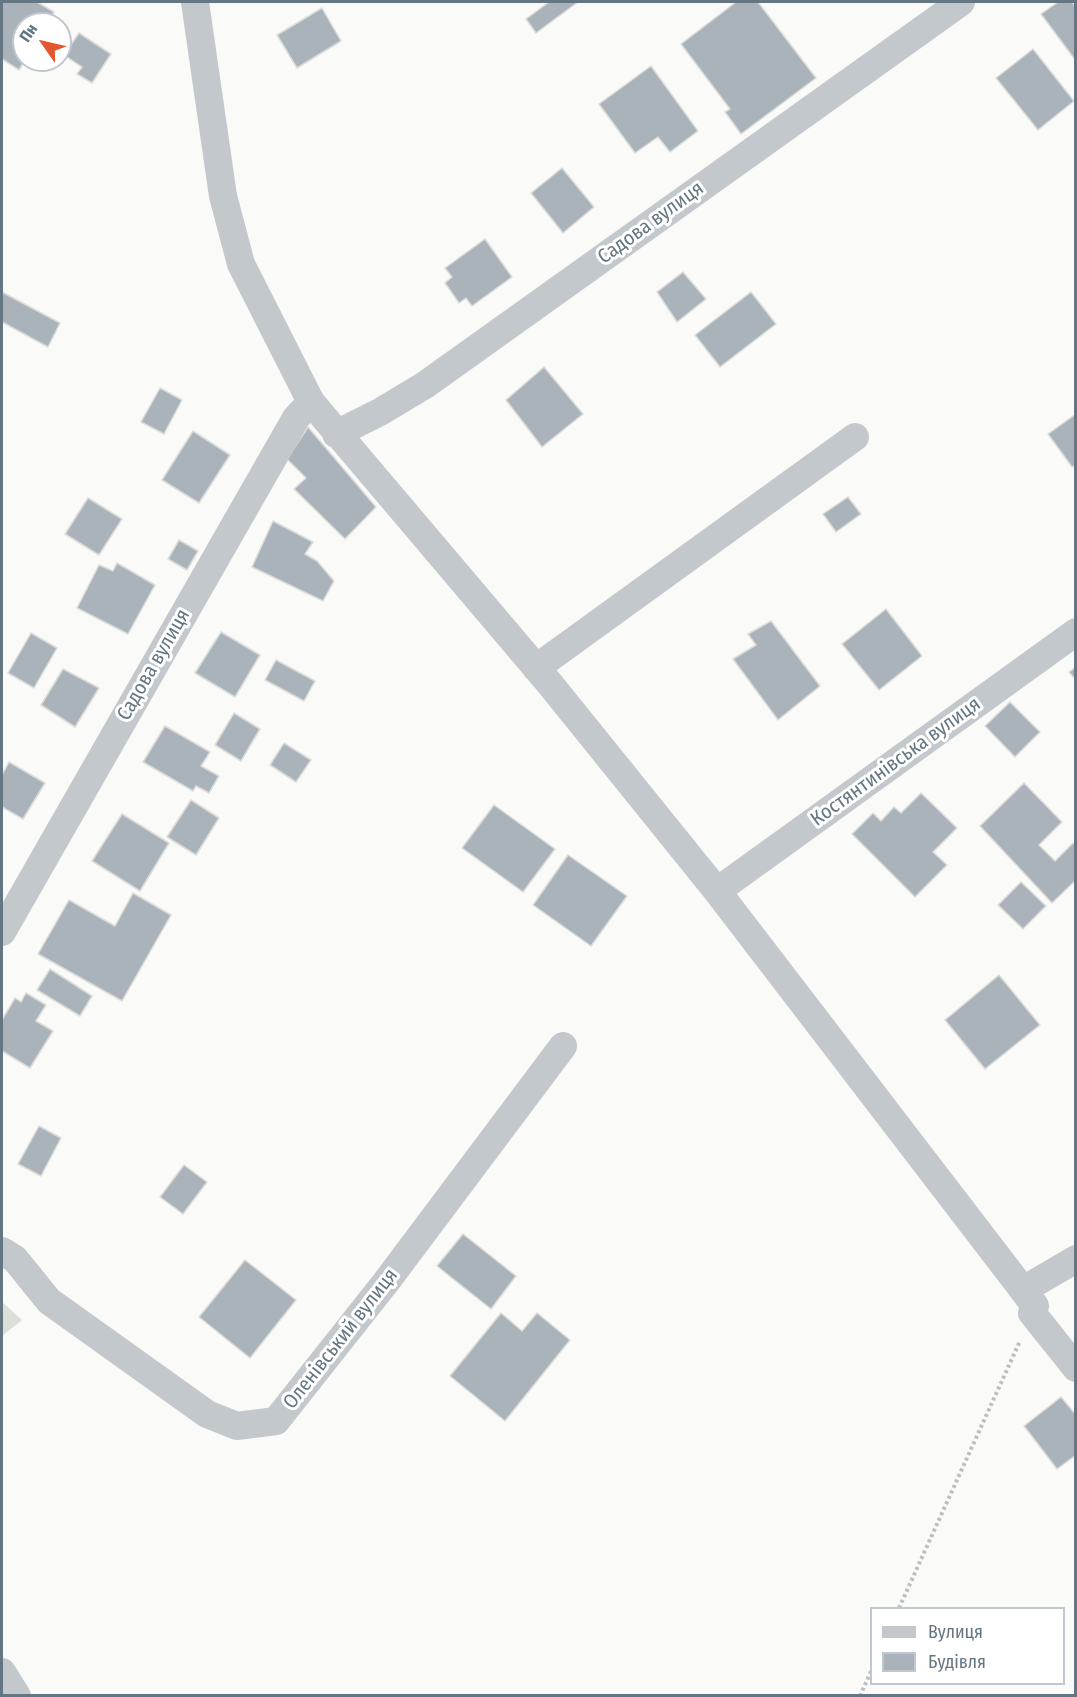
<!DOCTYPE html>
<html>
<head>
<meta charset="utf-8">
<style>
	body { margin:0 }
	#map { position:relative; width:1077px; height:1697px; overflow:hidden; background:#fafaf8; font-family:"Fira Sans Condensed",sans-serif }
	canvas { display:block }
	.frame { position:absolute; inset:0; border:3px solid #657683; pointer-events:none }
	.legend { position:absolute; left:870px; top:1607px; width:195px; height:78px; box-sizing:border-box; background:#fff; border:2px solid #c1c8cd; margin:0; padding:8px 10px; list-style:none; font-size:18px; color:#657683 }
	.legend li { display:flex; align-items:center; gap:12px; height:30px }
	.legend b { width:30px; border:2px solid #c1c8cd }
	.north { position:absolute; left:12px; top:12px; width:60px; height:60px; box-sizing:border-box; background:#fff; border:2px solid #c1c8cd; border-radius:50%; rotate:304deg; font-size:16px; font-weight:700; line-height:24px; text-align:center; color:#657683 }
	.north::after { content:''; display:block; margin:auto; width:21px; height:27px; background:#e4572e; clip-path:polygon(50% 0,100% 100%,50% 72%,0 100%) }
</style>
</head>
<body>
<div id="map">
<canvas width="1077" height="1697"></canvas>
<div class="frame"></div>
<ul class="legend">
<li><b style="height:8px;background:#c3c8cc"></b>Вулиця</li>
<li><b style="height:16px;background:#aab3b9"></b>Будівля</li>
</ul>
<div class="north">Пн</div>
</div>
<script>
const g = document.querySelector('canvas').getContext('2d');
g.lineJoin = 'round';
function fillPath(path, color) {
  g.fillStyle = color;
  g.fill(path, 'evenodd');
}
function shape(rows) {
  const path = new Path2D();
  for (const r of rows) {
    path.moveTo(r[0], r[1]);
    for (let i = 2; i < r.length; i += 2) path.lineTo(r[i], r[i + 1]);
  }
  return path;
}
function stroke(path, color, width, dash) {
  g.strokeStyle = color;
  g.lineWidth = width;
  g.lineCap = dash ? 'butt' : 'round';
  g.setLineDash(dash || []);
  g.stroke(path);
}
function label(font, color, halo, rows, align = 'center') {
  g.font = font + ' "Fira Sans Condensed",sans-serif';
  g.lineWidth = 6;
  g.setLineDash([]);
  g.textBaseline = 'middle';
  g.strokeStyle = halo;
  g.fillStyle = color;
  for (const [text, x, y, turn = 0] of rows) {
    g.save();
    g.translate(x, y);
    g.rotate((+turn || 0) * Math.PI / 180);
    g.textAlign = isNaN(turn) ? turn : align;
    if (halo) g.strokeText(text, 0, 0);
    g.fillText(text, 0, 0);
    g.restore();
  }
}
fillPath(shape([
	[2,1302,22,1320,2,1336]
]), '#dadfd7');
const building = shape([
	[2,2,37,2,54,12,47,24,24,24,25,60,19,70,2,59,2,2],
	[549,2,578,2,536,33,526,19,549,2],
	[736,2,758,2,816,78,741,134,725,112,730,109,681,44,736,2],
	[1058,2,1072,2,1076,7,1076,61,1041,14,1058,2],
	[322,8,341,41,297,68,277,35,322,8],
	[79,33,111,54,92,83,77,74,82,67,64,55,79,33],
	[1033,49,1074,101,1038,130,996,78,1033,49],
	[651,66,698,131,670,152,658,137,635,153,599,104,651,66],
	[562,168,594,207,563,233,531,193,562,168],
	[485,239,512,277,472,306,466,298,459,303,445,283,452,277,445,268,485,239],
	[683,272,706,299,677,322,657,292,683,272],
	[2,292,60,323,48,347,2,322,2,292],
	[751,292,776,324,720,367,695,335,751,292],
	[544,367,583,414,542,447,506,400,544,367],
	[160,388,182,400,164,434,141,422,160,388],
	[1076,414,1076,465,1072,467,1048,434,1076,414],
	[308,427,376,507,345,539,294,489,306,478,287,459,308,427],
	[193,431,230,455,199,503,162,480,193,431],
	[848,497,861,514,836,532,823,514,848,497],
	[88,498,122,519,99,555,65,534,88,498],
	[273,521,313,542,305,554,317,561,334,581,323,601,252,567,273,521],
	[179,540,198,551,187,570,168,559,179,540],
	[117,563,155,585,128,634,77,608,99,565,113,571,117,563],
	[886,609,922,656,879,690,842,644,886,609],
	[771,621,820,686,778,720,733,659,756,645,748,634,771,621],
	[221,632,260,655,235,697,195,673,221,632],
	[31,633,57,648,34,688,8,673,31,633],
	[276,660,315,681,304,701,265,680,276,660],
	[1076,667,1076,680,1069,672,1076,667],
	[63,669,99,688,75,727,41,705,63,669],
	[1010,702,1040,732,1015,757,985,726,1010,702],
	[234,713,260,729,241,761,215,745,234,713],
	[165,726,210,752,201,766,219,776,209,793,196,786,193,791,143,762,165,726],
	[284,743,311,760,296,782,270,765,284,743],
	[9,762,45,783,23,819,2,807,2,775,9,762],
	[1024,783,1062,822,1039,845,1055,861,1073,843,1076,846,1076,880,1052,903,980,826,1024,783],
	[921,793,957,828,933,852,947,865,915,897,852,834,873,813,881,821,894,807,901,813,921,793],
	[191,800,219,818,196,855,167,837,191,800],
	[494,805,555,849,523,892,462,848,494,805],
	[122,814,169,843,140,891,92,861,122,814],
	[568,855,627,896,591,946,533,905,568,855],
	[1021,882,1046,906,1023,929,998,905,1021,882],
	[133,893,171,915,122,1001,38,954,69,900,115,926,133,893],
	[50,969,92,996,80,1016,37,990,50,969],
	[999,975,1040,1025,985,1069,945,1020,999,975],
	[26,993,46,1005,36,1021,53,1031,30,1068,2,1051,2,1020,15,998,21,1002,26,993],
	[39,1126,61,1138,41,1176,18,1164,39,1126],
	[184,1165,207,1182,183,1214,160,1197,184,1165],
	[463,1234,516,1276,491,1309,437,1266,463,1234],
	[245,1260,296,1300,250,1358,199,1317,245,1260],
	[501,1313,522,1331,537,1313,570,1340,505,1421,450,1376,501,1313],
	[1061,1397,1076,1415,1076,1455,1057,1469,1024,1426,1061,1397]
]);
fillPath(building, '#aab3b9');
stroke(building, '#dcdcda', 1.5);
stroke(shape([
	[899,1608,1020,1341],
	[860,1696,872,1669]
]), '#bbbfc2', 4, [3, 3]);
stroke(shape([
	[195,2,223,196,241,264,311,402,550,684,717,891,1023,1290,1035,1306,1032,1313,1076,1368],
	[336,434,380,412,425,385,961,2],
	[536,668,855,437],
	[717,891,1076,632],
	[2,932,296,418,311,402],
	[2,1251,15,1259,49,1301,207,1414,237,1426,276,1421,386,1282,563,1046],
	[1023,1290,1076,1259],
	[2,1672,17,1696]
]), '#c3c8cc', 28);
label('20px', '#657683', '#fff', [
	["Садова вулиця",651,223,-36],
	["Садова вулиця",154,665,-60],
	["Костянтинівська вулиця",896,762,-36],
	["Оленівський вулиця",341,1339,-52]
]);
</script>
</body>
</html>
